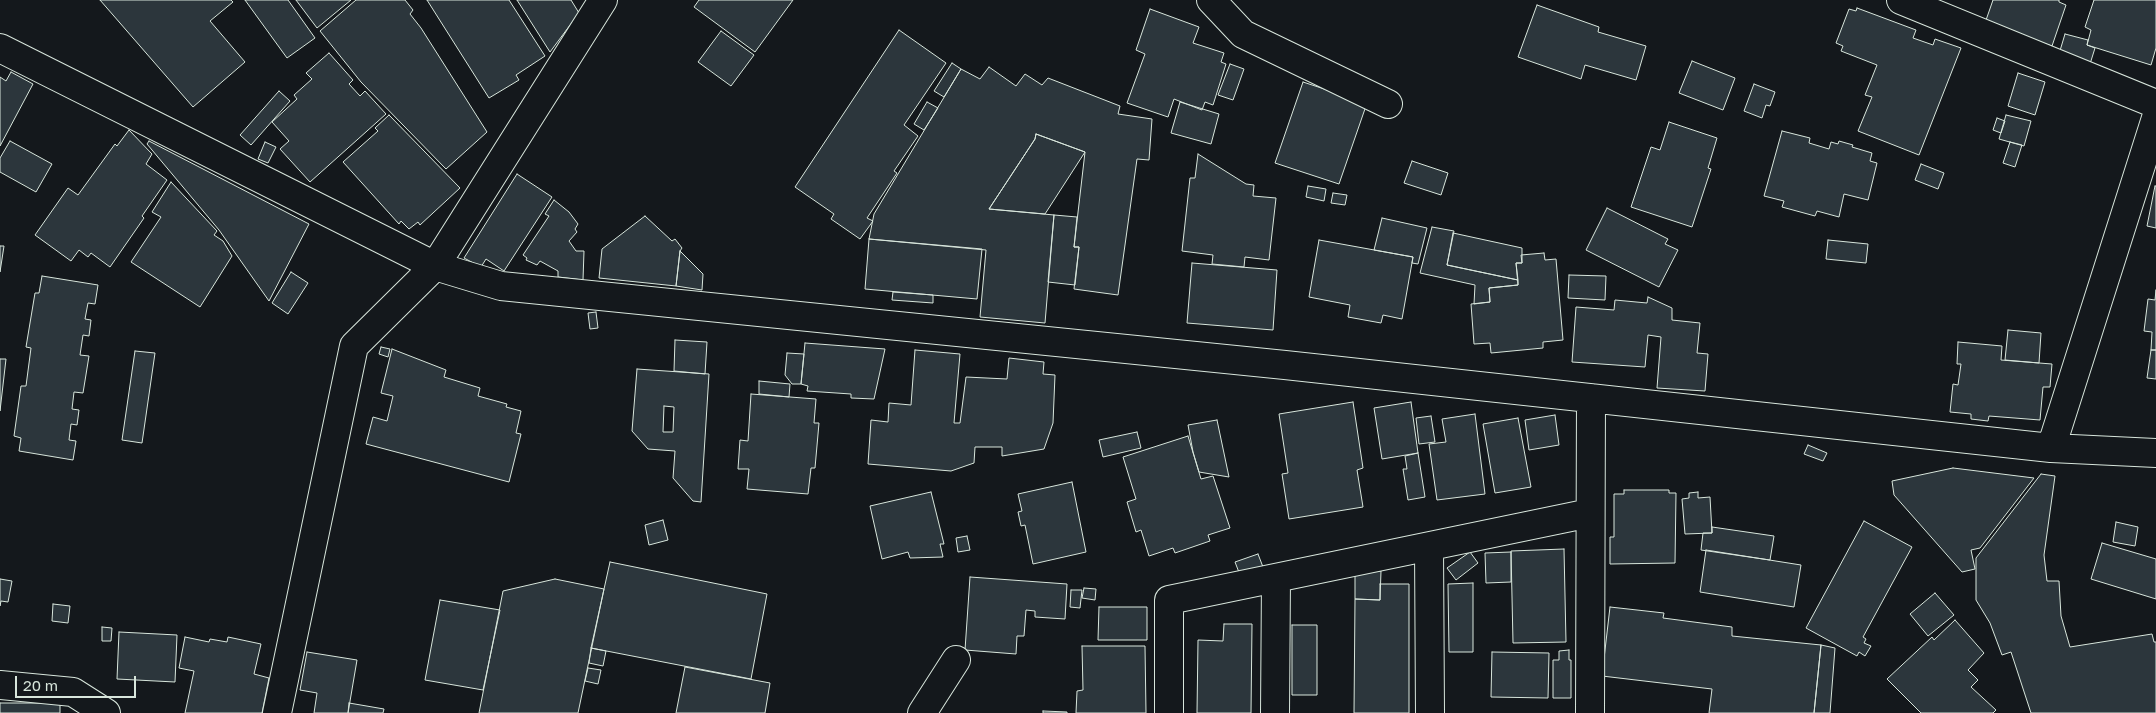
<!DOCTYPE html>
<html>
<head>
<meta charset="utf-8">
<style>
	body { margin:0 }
	#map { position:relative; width:2156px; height:713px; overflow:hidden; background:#14181c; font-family:"Golos Text",sans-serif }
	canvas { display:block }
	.scale { position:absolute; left:15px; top:676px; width:121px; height:22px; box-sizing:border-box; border:2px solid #d8e6dc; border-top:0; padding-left:6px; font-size:15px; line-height:18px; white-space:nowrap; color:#d8e6dc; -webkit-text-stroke:4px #14181c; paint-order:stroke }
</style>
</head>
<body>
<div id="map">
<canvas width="2156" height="713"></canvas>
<div class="scale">20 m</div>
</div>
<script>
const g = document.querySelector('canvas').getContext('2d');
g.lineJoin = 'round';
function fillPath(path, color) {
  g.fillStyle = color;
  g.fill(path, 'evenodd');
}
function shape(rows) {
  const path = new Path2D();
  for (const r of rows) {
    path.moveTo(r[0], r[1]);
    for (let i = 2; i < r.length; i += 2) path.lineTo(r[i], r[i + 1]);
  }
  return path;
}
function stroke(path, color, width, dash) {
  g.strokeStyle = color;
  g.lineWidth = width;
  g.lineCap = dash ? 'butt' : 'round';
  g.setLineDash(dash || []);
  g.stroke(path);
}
const building = shape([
	[100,0,231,0,233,2,210,21,245,62,193,107,100,0],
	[245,0,288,0,315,38,287,58,245,0],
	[296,0,351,0,317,28,296,0],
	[356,0,405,0,413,10,410,14,421,28,487,132,446,169,361,82,320,31,356,0],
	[427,0,509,0,545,56,516,75,519,80,489,98,427,0],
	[517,0,571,0,579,13,550,52,517,0],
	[699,0,793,0,755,52,694,7,699,0],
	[1993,0,2059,0,2059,2,2066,5,2052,46,1985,23,1993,0],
	[2094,0,2156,0,2156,48,2151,65,2087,45,2091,30,2085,27,2094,0],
	[1537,5,1599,27,1598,32,1646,46,1636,80,1585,65,1581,79,1518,57,1537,5],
	[1857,8,1916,30,1913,38,1933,45,1935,39,1961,48,1919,155,1858,131,1872,97,1865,95,1877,65,1841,51,1843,46,1836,43,1849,9,1856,11,1857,8],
	[1150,9,1199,27,1193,43,1224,53,1221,62,1226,64,1213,105,1205,102,1202,110,1174,99,1168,117,1127,103,1145,54,1136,50,1150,9],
	[899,30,946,63,904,125,918,136,894,171,897,173,867,218,873,221,860,239,831,219,834,214,795,187,899,30],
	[721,31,754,55,731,86,698,62,721,31],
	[2065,34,2088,40,2087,45,2095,48,2090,64,2059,54,2065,34],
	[329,53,353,80,349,84,360,96,365,91,386,114,310,182,280,149,289,141,272,122,297,99,294,95,312,79,306,73,329,53],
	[1692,61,1735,78,1723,110,1679,93,1692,61],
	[952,63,961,69,944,97,934,91,952,63],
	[1230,64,1244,69,1233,100,1218,95,1230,64],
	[989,67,1016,86,1025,74,1042,85,1048,78,1120,106,1118,114,1152,119,1149,160,1137,159,1118,295,1074,289,1079,247,1074,247,1085,152,1036,134,1035,139,989,209,1054,215,1045,323,980,317,986,250,869,239,874,214,961,69,980,79,989,67],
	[11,72,33,84,0,146,0,77,6,81,11,72],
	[2018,73,2045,82,2035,115,2008,106,2018,73],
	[1303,82,1367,103,1339,184,1275,163,1303,82],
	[1754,84,1775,92,1770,106,1766,105,1762,118,1744,111,1754,84],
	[279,91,290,101,251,145,240,135,279,91],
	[927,102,938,108,924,130,914,124,927,102],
	[1180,102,1219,114,1211,144,1171,133,1180,102],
	[389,115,460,188,420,225,418,222,409,229,401,221,399,224,343,162,378,131,375,128,389,115],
	[2006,115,2031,121,2024,146,1999,139,2006,115],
	[1997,118,2005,121,2001,133,1993,130,1997,118],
	[1669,122,1717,138,1708,168,1711,169,1692,227,1631,207,1651,147,1660,150,1669,122],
	[129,130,152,154,146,164,167,180,142,216,144,218,110,267,91,253,88,257,79,250,71,261,35,235,68,188,78,195,115,144,117,146,129,130],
	[1782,131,1810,138,1809,143,1829,149,1831,142,1838,144,1839,141,1853,145,1852,147,1872,153,1870,161,1877,163,1868,200,1844,194,1839,217,1817,211,1815,216,1782,207,1784,201,1764,196,1782,131],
	[1036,134,1085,152,1045,214,989,209,1035,139,1036,134],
	[10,141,52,164,36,192,0,172,0,158,10,141],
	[149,141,309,224,269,301,219,230,147,144,149,141],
	[265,142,276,147,268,163,258,159,265,142],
	[2010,142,2022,145,2015,167,2003,163,2010,142],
	[1198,154,1246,184,1254,185,1253,196,1276,198,1269,260,1245,257,1244,267,1212,264,1213,255,1182,251,1190,178,1195,178,1198,154],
	[1412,161,1448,173,1441,195,1404,183,1412,161],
	[1921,164,1944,173,1938,189,1915,180,1921,164],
	[517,174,552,197,504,271,486,259,481,267,464,258,517,174],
	[171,182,217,231,214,235,223,241,232,256,200,307,131,262,161,217,152,212,171,182],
	[1308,186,1326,189,1324,201,1306,197,1308,186],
	[2155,186,2156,186,2156,228,2147,226,2155,186],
	[1333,193,1347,195,1345,205,1331,203,1333,193],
	[554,200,569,212,578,224,575,229,577,232,569,241,576,251,584,251,583,280,558,277,558,271,540,261,537,265,526,260,527,258,523,255,549,216,545,214,554,200],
	[1607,208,1668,239,1665,244,1678,250,1659,287,1586,250,1607,208],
	[1054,215,1077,217,1074,247,1079,247,1075,285,1048,282,1054,215],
	[645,216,672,241,675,239,682,248,680,251,676,286,599,278,602,249,645,216],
	[1382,218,1427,228,1418,264,1412,263,1413,257,1374,250,1382,218],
	[1432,227,1454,231,1447,265,1518,280,1518,285,1489,288,1490,302,1474,304,1475,285,1420,273,1432,227],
	[1453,233,1522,248,1522,263,1516,263,1518,280,1447,265,1453,233],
	[869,239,982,249,977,299,865,289,869,239],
	[1319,240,1413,257,1402,319,1383,315,1381,323,1348,317,1350,305,1309,297,1319,240],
	[1828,240,1868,244,1866,263,1826,259,1828,240],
	[0,246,4,246,0,272,0,246],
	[680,251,703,274,702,290,676,286,680,251],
	[1544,253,1545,260,1556,259,1563,340,1543,342,1543,348,1491,353,1490,343,1474,344,1471,304,1490,302,1489,288,1518,285,1516,263,1522,263,1521,255,1544,253],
	[1192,263,1277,270,1273,330,1187,323,1192,263],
	[291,272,308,283,288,314,272,303,291,272],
	[1569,275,1606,276,1605,300,1568,298,1569,275],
	[42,276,98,285,95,304,88,303,85,319,91,320,89,336,83,335,80,355,89,356,83,393,74,392,72,409,79,410,77,425,71,424,69,440,76,441,73,460,19,451,21,438,14,436,21,386,26,386,31,348,26,347,35,293,39,293,42,276],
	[2156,290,2156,350,2151,350,2152,332,2144,331,2148,299,2155,300,2156,290],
	[893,292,933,295,933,303,892,300,893,292],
	[1648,297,1672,308,1672,320,1700,323,1697,353,1708,354,1705,391,1657,388,1661,337,1648,335,1645,367,1572,362,1576,307,1614,310,1615,300,1647,303,1648,297],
	[596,312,598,328,590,329,588,313,596,312],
	[2008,330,2041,333,2039,363,2005,360,2008,330],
	[675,340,707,342,705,374,674,371,675,340],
	[1958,342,2002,346,2001,360,2052,364,2050,387,2043,387,2040,420,1989,416,1988,421,1971,419,1971,414,1950,412,1953,384,1958,385,1961,364,1957,364,1958,342],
	[805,343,885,349,874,399,851,398,851,394,807,391,808,386,801,384,805,343],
	[381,347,390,349,388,357,379,354,381,347],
	[392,349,446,370,444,377,480,388,478,396,507,404,506,407,521,411,516,433,521,434,509,482,366,444,373,417,387,421,393,396,381,393,392,349],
	[915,350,960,354,954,423,960,423,966,377,1007,379,1009,358,1044,362,1043,374,1055,375,1053,423,1044,449,1002,456,1002,447,975,447,974,463,951,471,868,464,871,420,888,422,889,403,911,405,915,350],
	[2151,350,2156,350,2156,379,2147,378,2151,350],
	[135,351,155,353,142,443,122,440,135,351],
	[787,353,804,354,801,384,792,384,785,375,787,353],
	[0,359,6,359,0,411,0,359],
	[637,369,709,374,701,502,693,501,673,478,675,451,648,449,632,431,637,369],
	[664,406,674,407,673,432,663,432,664,406],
	[759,381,790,384,789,397,759,394,759,381],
	[751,394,816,399,814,423,819,423,815,468,811,468,808,494,747,489,749,469,738,469,740,440,748,441,751,394],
	[1353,402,1363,468,1357,470,1363,507,1289,519,1282,474,1288,473,1279,414,1353,402],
	[1411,402,1418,453,1382,459,1374,408,1411,402],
	[1475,414,1485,494,1437,500,1429,444,1446,442,1442,419,1475,414],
	[1555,415,1559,445,1529,450,1525,420,1555,415],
	[1431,416,1435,442,1419,444,1416,418,1431,416],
	[1518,418,1531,487,1495,493,1483,424,1518,418],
	[1217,420,1229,477,1199,472,1193,452,1188,425,1217,420],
	[1137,432,1141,448,1103,457,1099,440,1137,432],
	[1188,436,1201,479,1213,476,1230,528,1208,535,1210,541,1175,553,1173,548,1149,556,1141,530,1136,532,1127,502,1136,499,1123,457,1188,436],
	[1808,445,1827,453,1823,461,1804,454,1808,445],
	[1418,453,1425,497,1408,500,1403,469,1407,469,1405,456,1418,453],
	[1953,468,2034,478,1980,548,1971,550,1975,569,1962,572,1894,495,1892,481,1953,468],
	[2041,474,2055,476,2044,555,2047,581,2059,581,2061,616,2070,647,2152,634,2154,642,2156,642,2156,713,2031,713,2011,652,2002,655,1990,623,1976,600,1976,558,2041,474],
	[1072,482,1086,552,1033,564,1025,525,1021,526,1018,512,1022,511,1018,494,1072,482],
	[1624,490,1669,490,1669,493,1676,493,1675,563,1610,564,1610,537,1614,537,1614,494,1624,494,1624,490],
	[931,492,944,544,940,544,943,557,910,558,908,552,882,559,870,506,931,492],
	[1698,492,1698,498,1710,497,1712,533,1685,534,1682,499,1689,498,1689,493,1698,492],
	[663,520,668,540,649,545,645,525,663,520],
	[1864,521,1912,547,1863,637,1866,639,1864,643,1871,646,1865,656,1859,652,1857,656,1806,628,1864,521],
	[2116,522,2138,527,2135,546,2113,542,2116,522],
	[1712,527,1774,536,1770,560,1701,550,1703,533,1712,533,1712,527],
	[967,536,970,550,958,552,956,538,967,536],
	[2102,543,2156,559,2156,599,2091,579,2102,543],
	[1564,549,1566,642,1513,643,1511,551,1564,549],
	[1706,550,1801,565,1794,607,1700,592,1706,550],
	[1470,552,1478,563,1456,580,1447,568,1470,552],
	[1511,552,1511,582,1486,583,1485,553,1511,552],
	[1258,554,1263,567,1240,575,1235,562,1258,554],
	[610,562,767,594,751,679,591,648,610,562],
	[1355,571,1381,571,1380,600,1355,599,1355,571],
	[970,577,1067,584,1065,619,1035,617,1035,611,1026,610,1024,636,1017,636,1016,654,965,650,970,577],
	[0,579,12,581,8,602,1,601,0,606,0,579],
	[555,579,604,589,578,713,479,713,503,591,555,579],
	[1473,583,1473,652,1449,652,1448,584,1473,583],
	[1380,584,1409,584,1409,713,1354,713,1355,599,1380,600,1380,584],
	[1084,588,1096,589,1095,600,1082,598,1084,588],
	[1071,590,1082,590,1080,608,1070,607,1071,590],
	[1935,593,1954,615,1928,636,1910,614,1935,593],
	[440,600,500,610,483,690,425,680,440,600],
	[53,604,70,606,68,623,52,621,53,604],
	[1099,607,1147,607,1147,640,1098,640,1099,607],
	[1610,607,1664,613,1663,618,1732,627,1732,636,1821,645,1814,713,1709,713,1712,689,1602,676,1610,607],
	[1955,620,1984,653,1968,670,1978,680,1971,687,1996,710,1993,713,1921,713,1887,679,1932,637,1934,640,1955,620],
	[1224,624,1252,624,1251,713,1197,713,1198,640,1223,641,1224,624],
	[1292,625,1317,625,1317,695,1292,695,1292,625],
	[102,627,112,628,111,641,102,641,102,627],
	[119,632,177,635,175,682,117,679,119,632],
	[185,637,209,642,210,639,227,642,228,637,261,644,254,674,269,678,262,713,185,713,194,671,179,668,185,637],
	[1821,645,1835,648,1830,713,1814,713,1821,645],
	[1082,646,1145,646,1146,713,1076,713,1077,691,1083,690,1082,646],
	[591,648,606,651,603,666,589,663,591,648],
	[1569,650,1569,660,1571,660,1571,698,1553,698,1553,660,1559,660,1559,651,1569,650],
	[307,652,357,660,348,713,314,713,317,693,300,690,307,652],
	[1492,652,1549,653,1548,698,1491,697,1492,652],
	[685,667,770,683,765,713,676,713,685,667],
	[588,668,601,670,598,684,585,681,588,668],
	[0,703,60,703,60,713,0,713,0,703],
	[349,703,384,709,383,713,348,713,349,703],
	[1043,711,1067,712,1067,713,1043,713,1043,711]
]);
fillPath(building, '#2c363c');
stroke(building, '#d8e6dc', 1);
const minor = shape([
	[1211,0,1243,34,1388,104],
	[1901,0,2156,104],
	[0,48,435,266,501,286,1285,365,2051,448,2156,453],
	[2051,448,2156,118],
	[1429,547,1430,713],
	[0,685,73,692,106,713],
	[277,713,354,346,435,266,603,0],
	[922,713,956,660],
	[1169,713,1169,600,1590,513],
	[1275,713,1276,578],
	[1590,713,1591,398]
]);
stroke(minor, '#d8e6dc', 30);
stroke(minor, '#14181c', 28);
</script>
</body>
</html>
